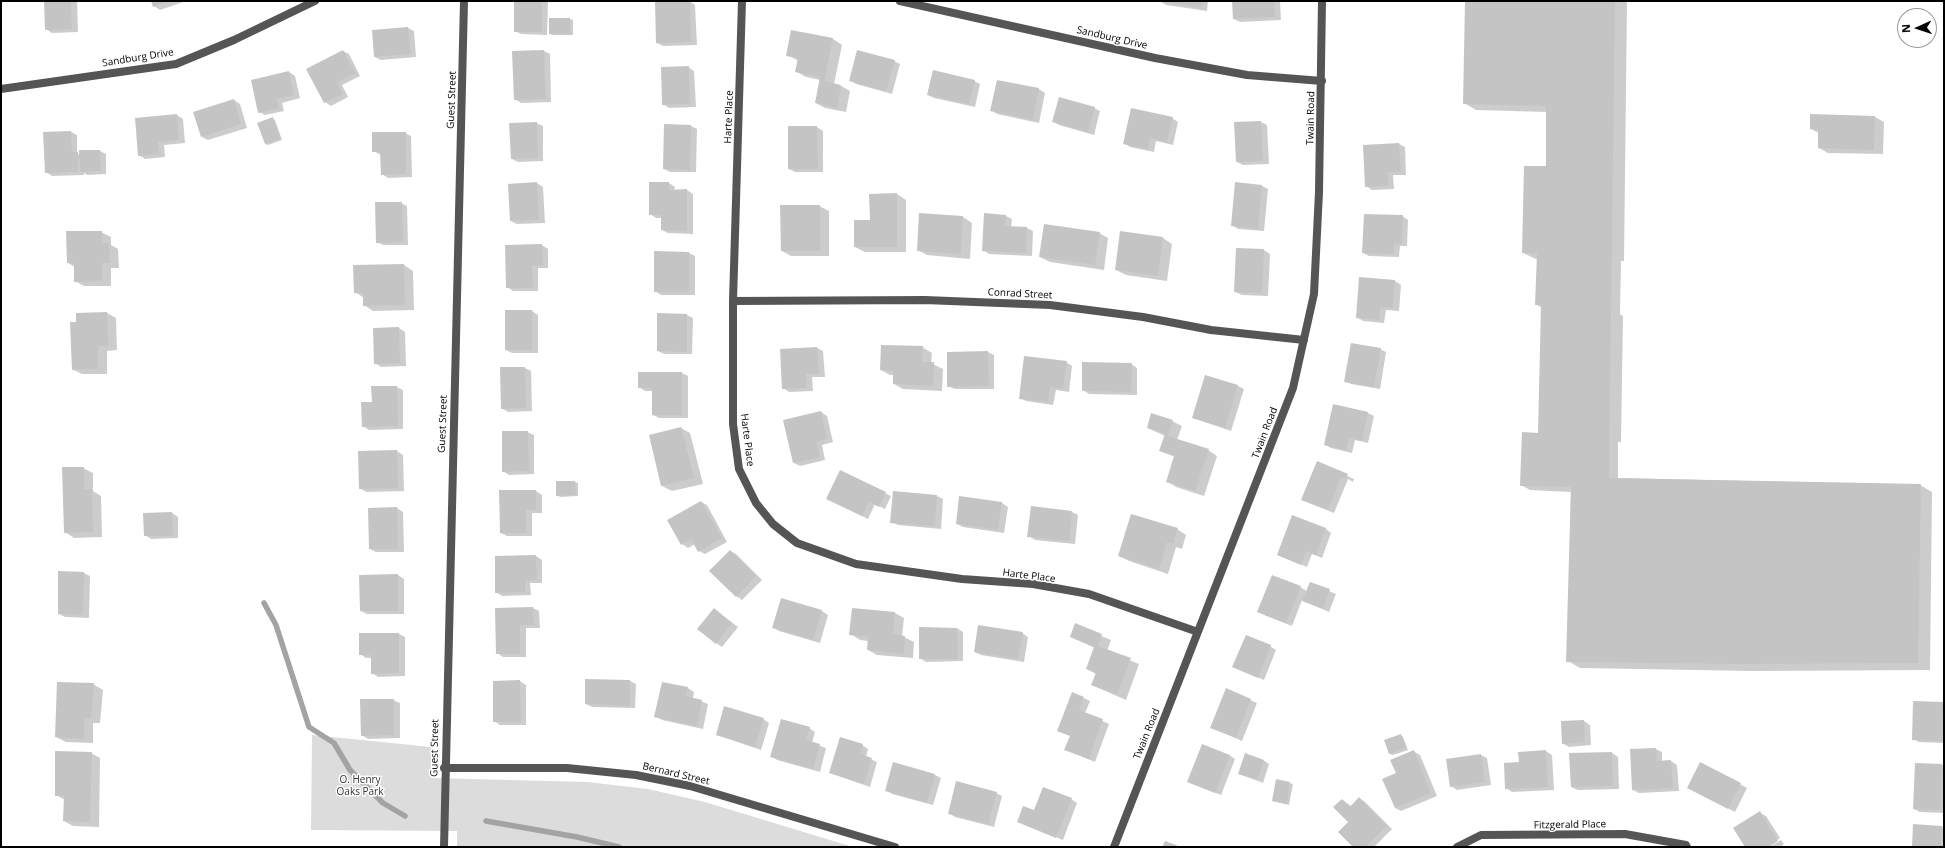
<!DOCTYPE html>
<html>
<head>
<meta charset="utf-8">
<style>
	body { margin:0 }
	#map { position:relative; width:1945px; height:848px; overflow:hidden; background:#fff; font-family:"Open Sans",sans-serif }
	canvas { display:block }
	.frame { position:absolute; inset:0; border:2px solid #000; pointer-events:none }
	.north { position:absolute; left:1897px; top:8px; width:40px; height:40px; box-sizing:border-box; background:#fff; border:1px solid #999; border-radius:50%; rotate:267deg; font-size:11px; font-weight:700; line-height:16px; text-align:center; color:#000 }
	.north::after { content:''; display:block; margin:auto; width:14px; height:18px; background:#000; clip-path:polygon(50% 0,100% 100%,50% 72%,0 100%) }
</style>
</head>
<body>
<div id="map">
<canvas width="1945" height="848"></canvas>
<div class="frame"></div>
<div class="north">N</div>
</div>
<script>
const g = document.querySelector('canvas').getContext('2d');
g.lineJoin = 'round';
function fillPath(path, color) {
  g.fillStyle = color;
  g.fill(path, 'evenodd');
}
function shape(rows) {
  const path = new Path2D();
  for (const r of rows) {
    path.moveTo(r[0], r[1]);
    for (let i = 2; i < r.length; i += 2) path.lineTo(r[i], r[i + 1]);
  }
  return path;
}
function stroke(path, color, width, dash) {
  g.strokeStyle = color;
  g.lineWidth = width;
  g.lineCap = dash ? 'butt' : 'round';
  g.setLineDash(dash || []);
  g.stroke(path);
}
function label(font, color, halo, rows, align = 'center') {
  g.font = font + ' "Open Sans",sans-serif';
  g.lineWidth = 3;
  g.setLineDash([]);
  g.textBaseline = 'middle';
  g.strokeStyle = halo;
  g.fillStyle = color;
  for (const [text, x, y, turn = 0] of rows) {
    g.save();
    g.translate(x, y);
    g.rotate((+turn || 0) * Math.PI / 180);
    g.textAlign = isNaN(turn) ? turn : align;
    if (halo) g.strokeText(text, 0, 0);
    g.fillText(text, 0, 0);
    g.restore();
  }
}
fillPath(shape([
	[312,735,431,747,432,778,587,782,648,789,705,802,853,847,457,847,457,831,311,830]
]), '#dcdcdc');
fillPath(shape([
	[45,1,77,1,78,32,52,33,46,29],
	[152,1,186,1,160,10,154,6],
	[515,1,548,1,547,35,521,34,515,31],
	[689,1,695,5,697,45,663,46,657,43],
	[1160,1,1208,1,1207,11,1166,5],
	[1233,1,1280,1,1281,20,1240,22,1234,19],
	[1466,1,1627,1,1624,261,1621,261,1620,314,1623,316,1621,442,1618,442,1618,478,1920,485,1932,492,1930,670,1752,671,1580,668,1568,661,1571,492,1530,490,1521,485,1539,434,1542,308,1536,304,1538,260,1523,253,1547,167,1547,112,1476,110,1464,103],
	[570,19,573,20,573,35,553,35,550,34],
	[408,28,414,31,416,57,381,60,375,57],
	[833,39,842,45,834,84,841,86,850,91,846,112,825,108,816,103,820,80,806,77,797,72,799,61,787,55],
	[343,51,349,54,360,76,342,85,348,97,331,106,325,102],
	[544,51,550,54,551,102,521,103,515,99],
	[894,61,900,64,892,94,856,84,850,80],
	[688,67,694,71,696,107,669,108,663,104],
	[289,72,295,76,300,98,282,103,284,111,265,115,259,112],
	[974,81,980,84,975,107,934,98,928,95],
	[998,81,1039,89,1045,93,1039,123,997,114,991,110],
	[234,100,240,104,247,128,208,140,202,137],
	[1094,108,1100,111,1094,135,1059,125,1053,121],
	[177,115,183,119,185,143,164,145,165,157,145,159,139,155],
	[1811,115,1875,117,1884,122,1883,154,1828,153,1819,148,1819,133,1811,129],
	[1172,118,1178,122,1173,145,1156,141,1154,152,1130,147,1124,143],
	[273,119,275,120,282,140,268,145,265,144],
	[1261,122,1267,125,1269,164,1243,165,1237,162],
	[536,123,543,126,543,161,518,162,512,159],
	[665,125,691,126,697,129,696,172,670,172,664,169],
	[789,127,817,127,823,131,823,172,795,172,789,169],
	[71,132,77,135,77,153,80,155,100,151,106,154,106,174,87,175,84,173,84,175,52,176,46,172],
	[405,133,411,136,412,177,388,178,382,174,381,155,373,151],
	[1399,144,1405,147,1406,175,1393,175,1394,189,1372,190,1366,186],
	[537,183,543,187,545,223,517,224,511,221,509,184],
	[669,183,675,187,674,191,687,190,693,194,693,234,668,233,662,230,662,218,656,218,650,214],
	[1236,183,1262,186,1268,189,1264,231,1238,229,1232,225],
	[897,194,906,200,906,252,865,252,855,247,871,221],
	[401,203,407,206,408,245,383,245,377,242],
	[819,206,829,211,829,256,791,256,782,251],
	[920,214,963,217,972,223,970,259,927,255,918,250],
	[1006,216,1012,219,1011,227,1027,228,1033,231,1032,256,989,254,983,250],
	[1402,216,1408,220,1407,246,1400,246,1399,257,1369,256,1363,253],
	[101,232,111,237,111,245,118,249,119,268,111,268,111,286,84,286,75,281,75,267,68,263],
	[1099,233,1108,238,1104,270,1050,262,1040,257],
	[1121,233,1163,238,1172,244,1167,281,1126,275,1116,270],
	[542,245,548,249,548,268,538,268,538,291,513,291,507,287],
	[1264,250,1270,254,1268,296,1242,295,1235,292],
	[655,252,689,253,695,256,695,295,661,295,655,291],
	[404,265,413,271,414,310,373,311,364,305,364,298,355,292,354,266],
	[1360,278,1395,281,1401,285,1399,311,1386,310,1384,323,1363,321,1357,317],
	[532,311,538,315,538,353,512,353,506,350],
	[107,313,116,318,117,350,107,351,107,374,82,374,72,369,77,314],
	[687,315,693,318,692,354,664,354,658,351],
	[399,328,405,332,406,366,381,367,375,363,374,329],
	[922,347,932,353,931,363,943,369,942,391,903,389,894,384,894,375,890,375,881,370],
	[817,348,823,351,825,377,812,377,813,391,789,392,783,388,781,350],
	[1380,349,1386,352,1380,389,1351,384,1345,381],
	[988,352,994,355,994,389,955,389,948,386],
	[1066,362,1072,366,1069,392,1056,390,1053,405,1026,401,1020,398],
	[1131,364,1137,368,1137,395,1089,394,1083,390],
	[502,368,525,368,531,371,532,411,508,412,502,408],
	[682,373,688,376,688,418,659,418,653,415,653,391,645,391,639,387],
	[1238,386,1244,389,1231,431,1193,418],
	[397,387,403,390,403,429,369,430,363,426,373,403],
	[1334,405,1368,413,1374,416,1368,443,1355,440,1352,453,1331,448,1325,445],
	[821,412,827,416,833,442,822,445,825,460,800,466,794,463],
	[1172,421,1182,426,1177,440,1208,450,1217,456,1204,496,1176,487,1167,481,1175,457,1160,450,1165,436,1148,428],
	[681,428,690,433,703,484,672,491,662,486,650,436],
	[527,432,534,435,534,474,509,475,503,471],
	[397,451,403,455,404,491,366,492,360,488],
	[1318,463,1354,479,1353,482,1348,479,1334,513,1309,503],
	[83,468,93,473,93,491,101,496,102,537,74,538,65,532],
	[557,482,575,482,578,483,578,496,560,497,557,495],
	[536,491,542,495,542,513,532,513,532,536,507,536,501,533],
	[885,493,891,496,885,509,875,504,868,519,833,502],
	[937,496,943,499,941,529,898,525,892,522],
	[701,502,707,505,727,542,705,554,699,551,695,544,688,548,682,544],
	[1002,503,1008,507,1004,533,963,527,957,524],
	[1032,507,1072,512,1078,515,1075,544,1035,540,1029,536],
	[397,508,403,512,404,552,376,552,370,549,369,509],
	[144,513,172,513,178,517,178,538,151,539,145,535],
	[1177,529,1186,535,1182,549,1176,547,1168,574,1129,561,1119,556],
	[1326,529,1331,533,1322,558,1312,554,1307,567,1278,555],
	[730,551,736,554,762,580,742,600,736,596],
	[536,556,542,560,542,583,530,583,531,595,502,596,496,592],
	[59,572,84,573,90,576,89,618,65,617,59,614],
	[398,575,404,579,404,614,367,614,361,611],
	[1310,583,1336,594,1329,612,1302,600,1292,626,1264,615,1300,587,1307,591],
	[782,599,822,611,828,615,820,643,779,631,773,627],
	[533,608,539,611,540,628,526,628,526,657,503,657,497,653,496,609],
	[714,609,738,627,722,647,716,643],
	[895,613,904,618,902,636,914,642,913,658,877,655,868,650,868,641,860,640,851,634],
	[1075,625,1111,640,1107,651,1139,664,1126,700,1092,685,1096,674,1087,669,1095,648,1071,637],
	[957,628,963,632,963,661,926,662,920,658],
	[1022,633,1028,637,1024,662,981,655,975,652],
	[399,634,405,637,405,676,378,677,372,673,372,658,366,658,360,654],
	[1270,646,1276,650,1264,680,1234,667],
	[520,681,526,685,526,725,500,725,494,721],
	[630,681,636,684,635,708,592,707,586,704],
	[663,683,688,688,694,692,693,698,708,704,703,729,662,720,656,717],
	[93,684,103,690,100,723,93,723,93,743,66,742,56,737],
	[1226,690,1257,703,1242,741,1211,727],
	[1084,698,1090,701,1085,713,1109,724,1095,762,1066,750,1071,736,1058,731],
	[393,700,400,703,400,738,368,739,362,735],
	[1943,703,1944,743,1919,742,1913,739],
	[763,719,769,723,761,750,717,735],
	[1584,721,1590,725,1591,745,1569,747,1562,743],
	[809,728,815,732,812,743,826,748,820,772,777,760,771,756],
	[1400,735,1403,737,1408,750,1393,755,1390,754,1385,741],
	[862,745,868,749,866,757,877,762,870,787,830,773],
	[1656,749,1662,752,1662,762,1671,761,1677,765,1679,791,1639,793,1633,790],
	[1413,751,1420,755,1437,796,1401,811,1395,808,1397,774],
	[1546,751,1552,755,1554,790,1512,792,1506,788,1520,763],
	[91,753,100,758,99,827,73,826,64,821,65,800,56,795],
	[1612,753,1618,757,1619,789,1578,790,1571,787,1570,754],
	[1229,755,1235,759,1221,795,1188,782],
	[1481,755,1487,758,1491,785,1457,790,1451,786,1447,760],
	[1263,760,1269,764,1263,783,1240,774],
	[1701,763,1747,788,1735,812,1694,791],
	[1942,765,1944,766,1944,813,1920,812,1914,809],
	[935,775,941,778,933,805,892,794,886,790],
	[1277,780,1293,784,1289,805,1273,801],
	[996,793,1002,796,994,827,955,817,949,813],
	[1359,798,1365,802,1392,829,1374,847,1354,847,1349,822,1342,800,1351,806],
	[1071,799,1077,803,1063,840,1018,821,1035,811],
	[1760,813,1766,816,1780,838,1767,847,1746,847],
	[1941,827,1944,828,1944,847,1913,847],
	[1781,840,1784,844,1780,847,1770,847]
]), '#0003');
stroke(shape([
	[264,603,276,625,309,727,334,743,350,770,383,803,405,816],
	[486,821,577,837,619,847]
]), '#a3a3a3', 5.5);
fillPath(shape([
	[44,1,71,1,72,29,45,30],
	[151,1,169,1,153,7],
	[514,1,542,1,542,32,514,32],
	[655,1,690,1,691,42,656,43],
	[1158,1,1202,1,1201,8],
	[1232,1,1274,1,1275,17,1233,19],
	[1465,1,1615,1,1609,478,1921,484,1918,663,1739,664,1566,662,1571,487,1520,486,1522,432,1538,433,1541,305,1535,305,1537,253,1522,253,1524,166,1546,166,1546,106,1463,104],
	[549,18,570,18,570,34,549,34],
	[408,27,411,54,374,57,372,30],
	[791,30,833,38,824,81,841,85,837,108,815,103,820,77,795,72,798,58,786,56],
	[343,50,355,73,337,82,343,94,324,103,306,69],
	[544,50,546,99,514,100,512,51],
	[857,50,895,60,886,91,849,81],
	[689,66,690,104,662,105,661,67],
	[933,70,975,80,969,104,927,95],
	[289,71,294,95,277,99,279,108,258,113,251,80],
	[997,80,1039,88,1033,120,990,111],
	[1059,97,1095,107,1088,132,1052,122],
	[234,99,241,124,201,137,193,112],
	[1131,108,1173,117,1167,142,1150,138,1148,149,1123,144],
	[177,114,179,140,158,142,159,154,138,156,135,118],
	[1810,114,1875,116,1874,150,1818,148,1818,130,1810,129],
	[273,117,280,139,265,144,257,123],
	[1261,121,1263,161,1236,162,1234,122],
	[537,122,538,158,511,159,509,123],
	[664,124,691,125,690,170,663,169],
	[788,126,817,126,818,169,788,169],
	[71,131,72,152,78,152,78,172,45,173,43,132],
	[372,132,406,132,406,174,381,175,380,152,372,152],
	[1399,143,1401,172,1388,172,1388,186,1365,187,1363,145],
	[79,150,100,150,101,171,80,172],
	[537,182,539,220,510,221,508,184],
	[649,182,669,182,669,190,687,189,687,231,661,230,661,215,649,215],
	[1235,182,1262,185,1258,229,1231,226],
	[897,193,897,247,854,247,854,220,870,220,869,194],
	[375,202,402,202,403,242,376,243],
	[780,205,820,205,820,251,781,251],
	[919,213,963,216,961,254,917,251],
	[984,213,1006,215,1005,226,1027,227,1026,253,982,251],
	[1364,214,1403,215,1402,244,1394,243,1394,254,1362,253],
	[1044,224,1100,232,1095,265,1039,257],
	[66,231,102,231,102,243,109,243,110,263,102,263,102,281,74,282,74,263,67,263],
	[1120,231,1163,237,1158,276,1115,270],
	[542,244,543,265,532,265,533,288,506,288,505,245],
	[1236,248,1264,249,1262,293,1234,292],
	[654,251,689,252,689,292,654,292],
	[404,264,405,305,363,306,363,293,354,293,353,265],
	[1359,277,1395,280,1393,308,1380,307,1379,320,1356,318],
	[505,310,532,310,532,350,505,350],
	[107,312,108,346,98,346,98,369,72,370,70,322,76,322,76,313],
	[657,313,687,314,687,352,657,351],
	[399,327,400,363,374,364,373,328],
	[1351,343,1381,348,1374,387,1344,382],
	[881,345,923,346,922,362,934,362,933,386,893,384,893,371,880,370],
	[817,347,819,374,806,374,807,388,782,389,780,349],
	[988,351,989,386,947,387,947,352],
	[1024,356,1067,361,1063,389,1050,387,1048,402,1019,399],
	[1082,362,1132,363,1131,392,1082,391],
	[500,367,525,367,526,408,501,409],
	[638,372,682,372,682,415,652,415,652,388,638,388],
	[1205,375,1238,385,1225,428,1192,418],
	[371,386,397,386,398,426,362,427,361,402,372,402],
	[1333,404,1368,412,1362,441,1349,438,1346,450,1324,445],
	[821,411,827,439,816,442,820,457,793,463,783,420],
	[1151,413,1173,420,1168,436,1209,449,1195,491,1166,482,1174,456,1159,451,1165,434,1147,428],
	[681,427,694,478,661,486,649,435],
	[502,431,528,431,529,471,502,472],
	[397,450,398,488,359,489,358,451],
	[1317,461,1348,474,1346,479,1341,477,1328,510,1301,500],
	[62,467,84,467,84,489,92,489,93,532,64,533],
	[840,470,886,492,879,507,869,502,862,516,826,499],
	[556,481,575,481,576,495,556,496],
	[499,490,536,490,536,510,526,510,526,533,500,533],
	[893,491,937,495,935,526,890,523],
	[959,496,1002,502,998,530,956,524],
	[701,501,722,538,698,552,691,539,681,545,667,520],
	[1031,506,1072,511,1069,541,1027,537],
	[397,507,398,549,369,549,368,508],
	[172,512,173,536,144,536,143,513],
	[1131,514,1178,528,1173,544,1167,542,1159,569,1118,556],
	[1292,515,1326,528,1316,555,1306,551,1301,565,1277,555],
	[730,550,756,576,736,597,709,571],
	[536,555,537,580,525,581,525,592,495,593,495,556],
	[58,571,84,572,83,615,58,614],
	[398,574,398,611,360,611,359,575],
	[1272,575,1301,586,1286,623,1257,612],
	[1310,582,1330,589,1323,609,1302,601],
	[781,598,822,610,813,640,772,628],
	[533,607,534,625,520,625,520,654,496,654,495,608],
	[714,608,732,623,716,644,697,629],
	[852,608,895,612,893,634,905,636,904,654,867,650,868,637,849,635],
	[1075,623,1102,634,1098,646,1131,658,1117,695,1091,685,1096,673,1086,669,1094,647,1070,637],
	[978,625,1023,632,1018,659,974,652],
	[919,627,957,628,958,659,919,659],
	[359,633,399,633,399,673,371,674,371,655,359,655],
	[1246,635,1271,645,1258,678,1232,667],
	[585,679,630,680,630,706,585,704],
	[520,680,521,722,493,722,493,681],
	[57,682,94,683,91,718,84,718,84,739,55,737],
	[662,682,688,687,686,696,702,700,697,726,654,717],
	[1226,688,1251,699,1236,738,1210,728],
	[1072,692,1084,697,1079,710,1103,719,1089,759,1064,750,1070,736,1057,731],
	[360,699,394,699,394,735,361,736],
	[1913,701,1943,702,1942,741,1912,740],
	[724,706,764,718,755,747,716,735],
	[781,719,810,727,806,740,820,744,813,769,770,757],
	[1584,720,1585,742,1562,744,1561,721],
	[1401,734,1406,748,1389,754,1384,740],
	[840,737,863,744,860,754,872,758,864,784,829,773],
	[1202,744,1230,755,1215,793,1187,782],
	[1656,748,1657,761,1671,760,1673,788,1632,790,1630,749],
	[1414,750,1431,793,1395,808,1382,779,1396,773,1390,760],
	[1546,750,1548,787,1505,789,1504,763,1519,762,1518,752],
	[55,751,92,752,90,822,63,821,64,796,55,796],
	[1612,752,1613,786,1571,787,1569,753],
	[1245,753,1264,760,1257,780,1238,774],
	[1481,754,1485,782,1450,787,1446,759],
	[893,762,935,774,927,803,885,791],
	[1700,762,1741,783,1728,809,1687,788],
	[1915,763,1942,764,1941,810,1913,809],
	[1276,779,1290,782,1287,804,1272,801],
	[956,781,997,792,988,824,948,814],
	[1043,787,1072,798,1056,838,1017,822,1023,806,1034,810],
	[1359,797,1387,826,1365,847,1353,847,1338,832,1348,822,1333,807,1342,799,1350,807],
	[1760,811,1778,841,1769,847,1745,847,1733,828],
	[1913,824,1942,826,1941,847,1912,847],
	[1165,841,1181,847,1162,847]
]), '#c4c4c4');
stroke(shape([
	[742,1,733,301,733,424,739,469,756,503,773,524,797,543,856,564,962,579,1033,584,1089,594,1198,632],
	[900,1,1155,58,1247,75,1322,81],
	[1,89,176,64,234,40,315,1],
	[733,301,925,300,1050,305,1143,317,1211,330,1304,340],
	[444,768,567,768,636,775,690,786,895,847],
	[444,847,464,1],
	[1114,847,1293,388,1314,294,1319,192,1322,1],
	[1457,847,1481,835,1625,834,1686,845,1687,847]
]), '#555', 8);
label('10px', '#000', '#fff', [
	["Sandburg Drive",1112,38,13],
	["Sandburg Drive",138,58,-9],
	["Guest Street",452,100,-88],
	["Harte Place",729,117,-88],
	["Twain Road",1311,118,-89],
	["Conrad Street",1020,294,3],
	["Guest Street",443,424,-88],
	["Twain Road",1265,433,-69],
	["Harte Place",747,440,83],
	["Harte Place",1029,576,7],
	["Twain Road",1147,734,-68],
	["Guest Street",435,748,-89],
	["Bernard Street",676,774,13],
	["Fitzgerald Place",1570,825,-1]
]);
label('10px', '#333', '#fff', [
	["O. Henry",360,780],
	["Oaks Park",360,792]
]);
</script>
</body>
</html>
